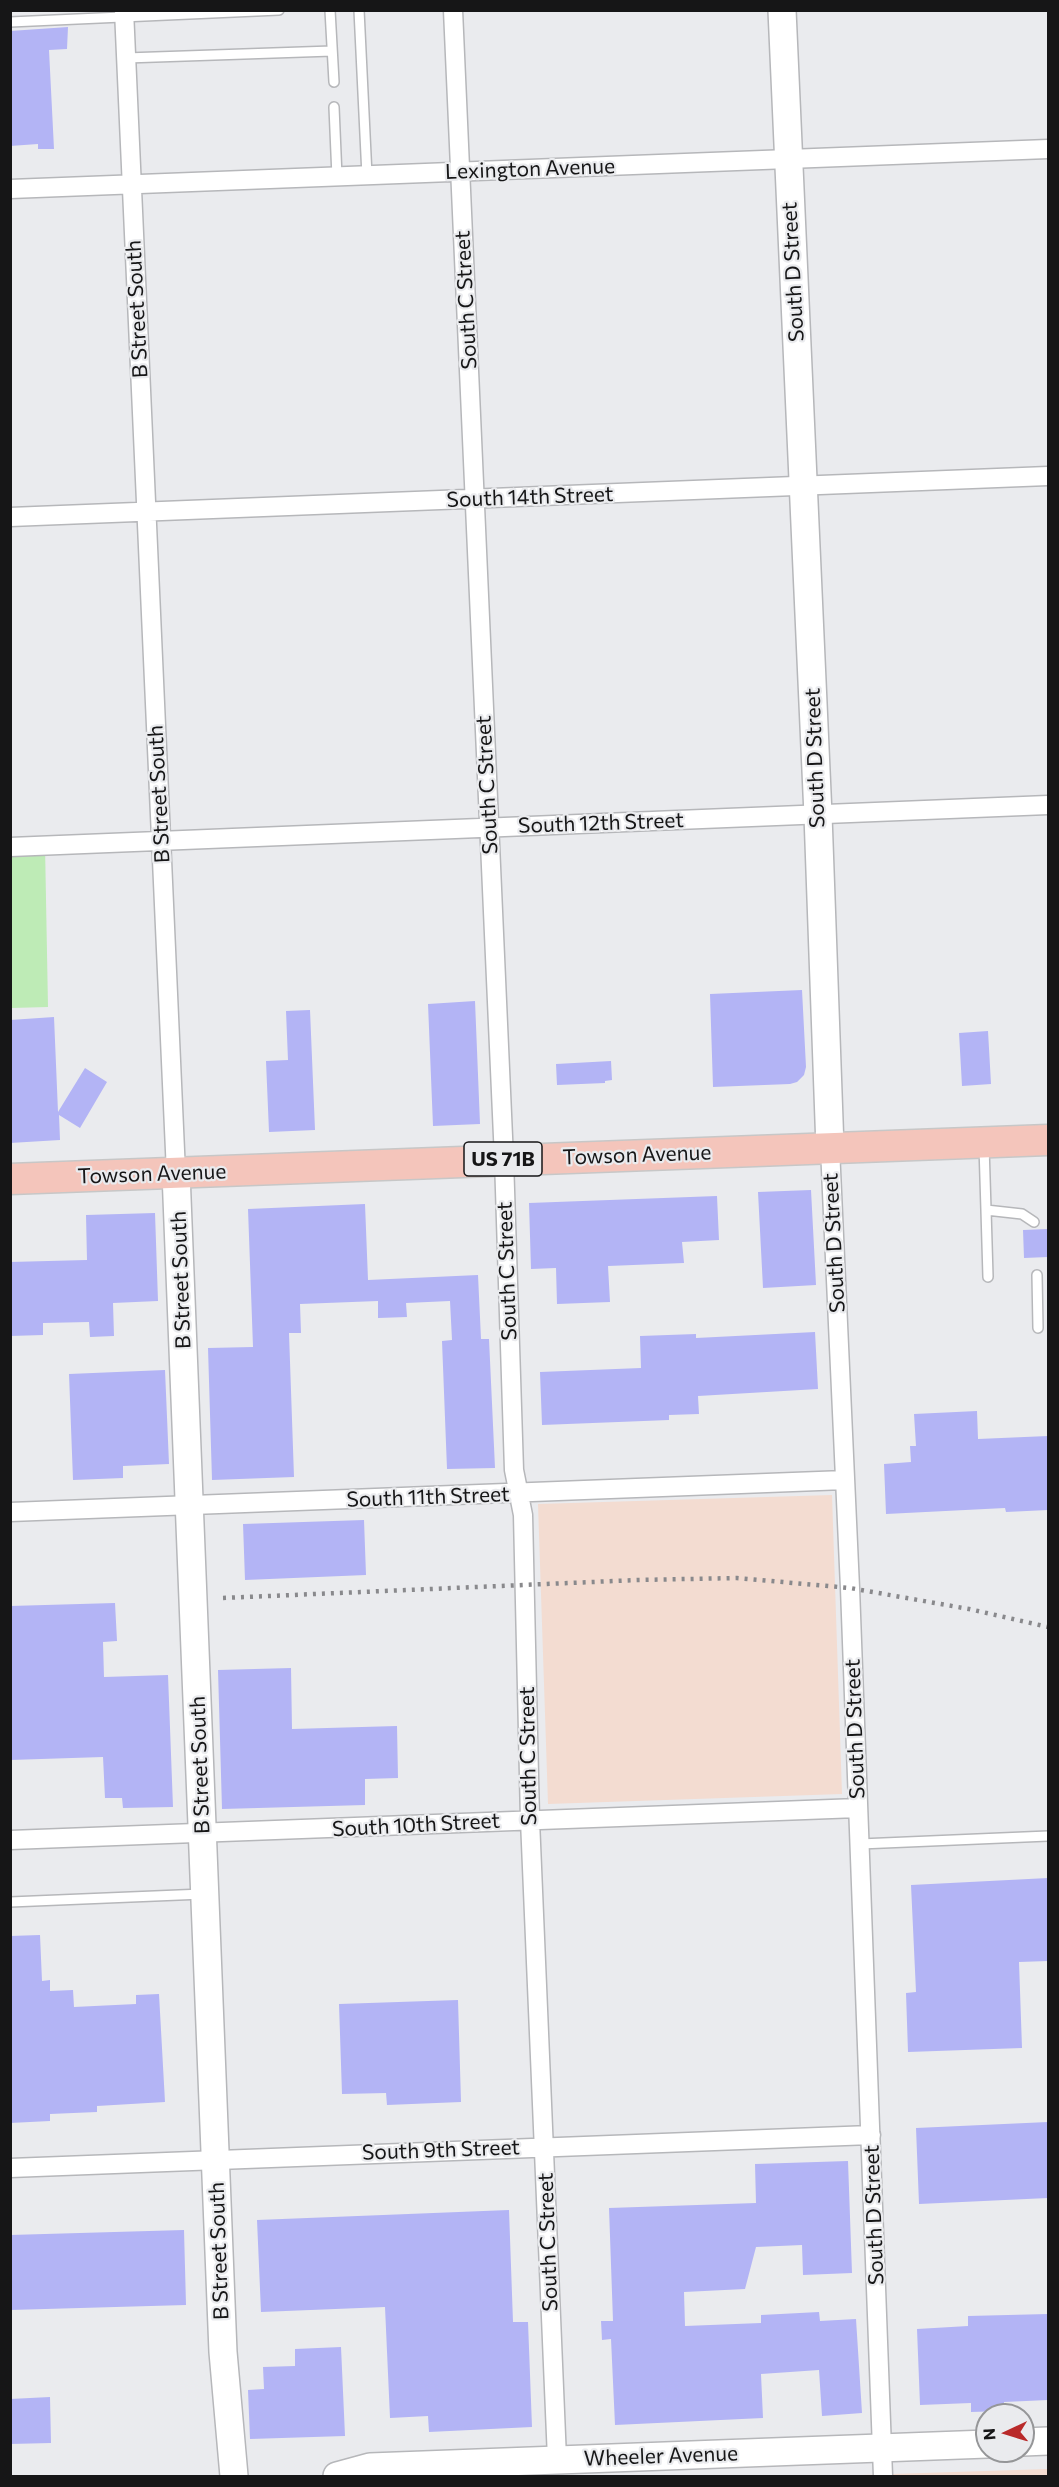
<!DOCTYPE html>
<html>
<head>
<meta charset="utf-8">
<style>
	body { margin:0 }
	#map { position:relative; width:1059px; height:2487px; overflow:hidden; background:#eaebee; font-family:Commissioner,sans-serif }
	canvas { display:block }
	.frame { position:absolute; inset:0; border:12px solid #161617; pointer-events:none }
	.north { position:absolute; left:975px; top:2403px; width:60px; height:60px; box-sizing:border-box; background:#eaebee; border:2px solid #959698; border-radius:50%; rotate:266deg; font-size:16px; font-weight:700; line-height:24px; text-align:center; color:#161617 }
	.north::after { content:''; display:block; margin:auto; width:21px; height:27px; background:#b92a2a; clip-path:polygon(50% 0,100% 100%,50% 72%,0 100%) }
</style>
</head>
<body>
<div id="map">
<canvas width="1059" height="2487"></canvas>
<div class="frame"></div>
<div class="north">N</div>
</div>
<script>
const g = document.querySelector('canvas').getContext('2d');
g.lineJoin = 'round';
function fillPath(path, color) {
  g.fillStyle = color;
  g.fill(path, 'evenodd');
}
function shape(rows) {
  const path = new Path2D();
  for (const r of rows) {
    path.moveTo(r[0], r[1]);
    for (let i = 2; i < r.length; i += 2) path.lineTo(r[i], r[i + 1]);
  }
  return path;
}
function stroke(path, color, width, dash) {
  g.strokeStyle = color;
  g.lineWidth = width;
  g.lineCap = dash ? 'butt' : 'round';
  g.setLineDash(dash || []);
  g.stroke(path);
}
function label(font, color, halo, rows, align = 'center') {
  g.font = font + ' Commissioner,sans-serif';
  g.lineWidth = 4.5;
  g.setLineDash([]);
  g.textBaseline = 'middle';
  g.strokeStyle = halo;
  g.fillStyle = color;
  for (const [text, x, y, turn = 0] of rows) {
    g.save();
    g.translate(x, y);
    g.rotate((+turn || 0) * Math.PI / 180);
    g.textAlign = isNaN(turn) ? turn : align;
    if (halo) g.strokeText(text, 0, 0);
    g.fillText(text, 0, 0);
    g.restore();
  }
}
fillPath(shape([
	[832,1495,842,1794,548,1804,538,1504],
	[1048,2469,1048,2476,829,2476]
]), '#f3dcd1');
fillPath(shape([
	[45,845,48,1007,11,1008,10,847]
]), '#beebb6');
fillPath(shape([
	[68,27,67,49,49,50,54,149,38,149,38,144,10,146,10,31],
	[802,990,806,1067,804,1075,797,1082,790,1084,713,1087,710,994],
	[475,1001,480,1124,433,1126,428,1004],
	[310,1010,315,1130,269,1132,266,1061,288,1060,286,1011],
	[54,1017,58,1112,85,1068,107,1082,80,1128,59,1115,60,1140,10,1143,10,1020],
	[988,1031,991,1084,962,1086,959,1033],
	[611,1061,612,1080,605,1081,605,1083,557,1085,556,1064],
	[811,1190,816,1285,763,1288,758,1192],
	[717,1196,719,1240,682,1242,684,1263,608,1266,610,1302,557,1304,556,1268,531,1269,529,1203],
	[365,1204,368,1280,478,1275,481,1339,489,1339,495,1468,447,1469,442,1341,452,1340,450,1301,406,1303,407,1317,378,1318,378,1301,300,1304,301,1333,289,1333,294,1477,212,1480,208,1348,253,1347,248,1209],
	[155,1213,158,1301,113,1303,114,1336,90,1337,89,1322,43,1323,43,1335,10,1336,10,1262,87,1260,86,1215],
	[1048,1229,1048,1257,1024,1258,1023,1230],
	[815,1332,818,1389,698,1396,699,1414,669,1415,669,1420,542,1425,540,1372,641,1368,640,1336,696,1334,696,1338],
	[165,1370,169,1464,123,1466,123,1478,73,1480,69,1374],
	[977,1411,978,1439,1048,1436,1048,1510,1006,1512,1005,1508,886,1514,884,1464,911,1462,910,1446,916,1446,914,1414],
	[364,1520,366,1575,245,1580,243,1524],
	[115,1603,117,1641,103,1642,104,1677,168,1675,173,1807,123,1808,122,1798,105,1798,103,1757,10,1760,10,1606],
	[291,1668,292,1729,397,1726,398,1778,365,1779,365,1805,222,1809,218,1670],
	[1048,1878,1048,1961,1019,1962,1022,2048,908,2052,906,1993,916,1992,911,1885],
	[40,1935,42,1981,50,1980,50,1991,73,1990,74,2007,136,2004,136,1995,159,1994,165,2102,97,2106,97,2112,50,2114,50,2121,10,2123,10,1936],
	[458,2000,461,2102,387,2105,386,2093,342,2094,339,2004],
	[1048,2122,1048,2198,919,2204,916,2128],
	[848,2161,852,2273,803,2275,802,2245,756,2247,745,2289,684,2292,685,2326,761,2323,761,2315,819,2312,820,2321,856,2319,862,2413,822,2416,819,2370,761,2374,763,2418,615,2425,611,2339,602,2340,601,2321,613,2321,609,2208,756,2203,755,2164],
	[509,2210,513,2322,528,2322,532,2427,429,2432,428,2416,390,2418,385,2307,261,2312,257,2220],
	[184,2230,186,2305,10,2310,10,2235],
	[1048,2314,1048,2400,1004,2402,1004,2411,971,2412,971,2403,920,2405,917,2329,968,2326,968,2316],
	[341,2347,345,2436,250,2439,248,2390,264,2389,263,2367,295,2366,295,2349],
	[50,2397,51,2443,10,2444,10,2399]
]), '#b3b4f5');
const lane = shape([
	[330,10,334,82],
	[359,10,367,176],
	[10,22,279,10],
	[126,58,332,51],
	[334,107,337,177],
	[984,1146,986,1210,1022,1214,1034,1222],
	[986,1210,988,1277],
	[1037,1275,1038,1328],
	[860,1844,1048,1836],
	[10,1902,203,1894]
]);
const street = shape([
	[124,10,176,1173],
	[453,10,504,1159,514,1470,523,1515,530,1820,557,2459],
	[10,189,1048,149],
	[10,517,1048,476],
	[10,847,1048,805],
	[830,1148,850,1588,883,2476],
	[10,1512,845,1480],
	[10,1840,858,1808],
	[10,2168,871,2135]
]);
const secondary = shape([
	[782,10,818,815,830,1148],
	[176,1173,223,2352,234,2476],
	[1023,2442,1048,2441],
	[337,2476,370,2467,987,2444]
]);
const primary = shape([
	[10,1179,1048,1140]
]);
stroke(lane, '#b6b7ba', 12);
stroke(street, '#b6b7ba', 21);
stroke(secondary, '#b6b7ba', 30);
stroke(primary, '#c7c7c7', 33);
stroke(lane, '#fff', 9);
stroke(street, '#fff', 18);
stroke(secondary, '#fff', 27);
stroke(primary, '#f4c5bb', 30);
stroke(shape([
	[223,1598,638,1580,737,1578,850,1588,969,1609,1048,1627]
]), '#89898c', 4.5, [3, 6]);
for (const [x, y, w] of [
	[503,1159,78]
]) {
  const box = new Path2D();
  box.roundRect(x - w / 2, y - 17, w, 34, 4.5);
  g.fillStyle = '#eaebee';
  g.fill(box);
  stroke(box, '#161617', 1.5);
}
label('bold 20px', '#161617', null, [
	["US 71B",503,1159]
]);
label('21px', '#161617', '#eaebee', [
	["Lexington Avenue",530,169,-2],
	["South D Street",793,272,-93],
	["South C Street",466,300,-93],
	["B Street South",137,309,-93],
	["South 14th Street",530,497,-2],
	["South D Street",815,758,-92],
	["South C Street",487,785,-93],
	["B Street South",159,794,-93],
	["South 12th Street",601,823,-2],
	["Towson Avenue",637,1155,-2],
	["Towson Avenue",152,1174,-2],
	["South D Street",834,1243,-93],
	["South C Street",507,1271,-92],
	["B Street South",181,1280,-92],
	["South 11th Street",428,1497,-2],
	["South D Street",855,1729,-92],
	["South C Street",528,1756,-91],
	["B Street South",200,1765,-92],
	["South 10th Street",416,1825,-3],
	["South 9th Street",441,2150,-2],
	["South D Street",874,2215,-92],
	["South C Street",548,2242,-92],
	["B Street South",219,2251,-92],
	["Wheeler Avenue",661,2456,-2]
]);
</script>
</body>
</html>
